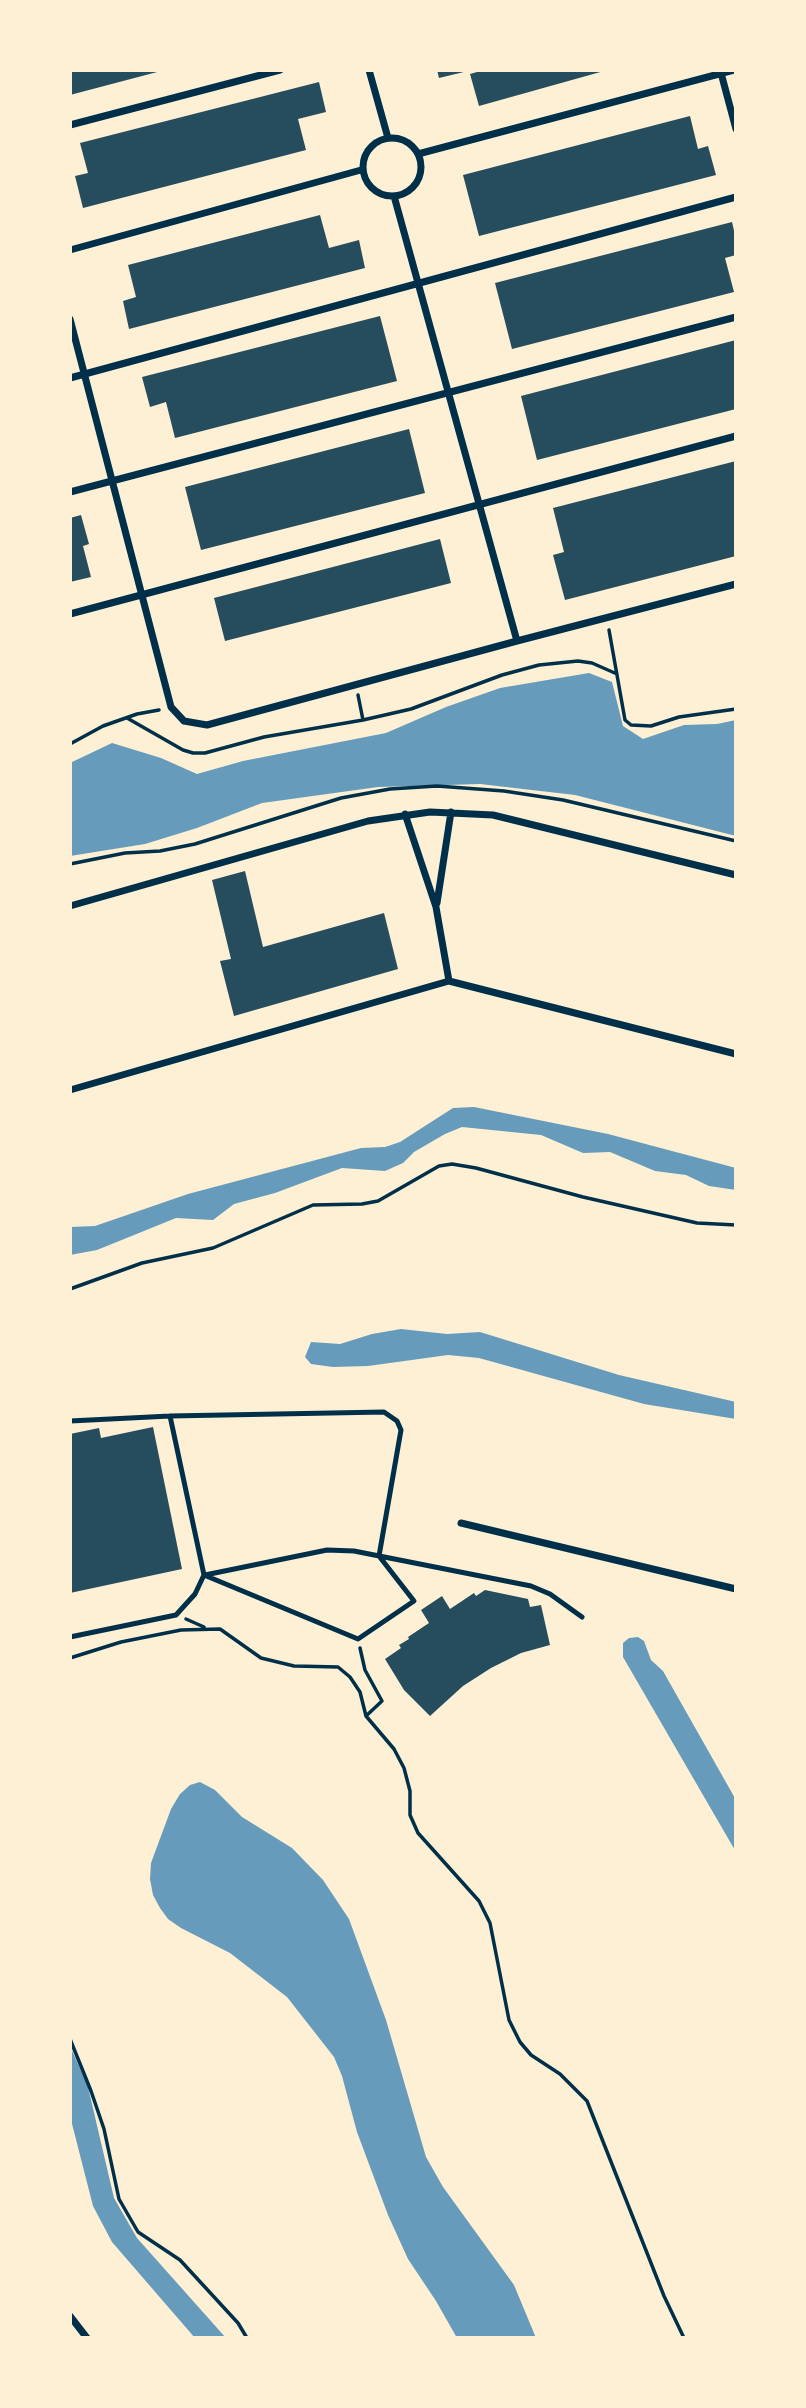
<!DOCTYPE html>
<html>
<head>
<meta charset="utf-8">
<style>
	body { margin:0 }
	#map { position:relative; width:806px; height:2408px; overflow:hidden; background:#fdf0d5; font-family:Poppins,sans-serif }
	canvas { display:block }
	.frame { position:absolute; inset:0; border:72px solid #fdf0d5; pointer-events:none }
</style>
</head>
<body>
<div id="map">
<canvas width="806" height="2408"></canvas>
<div class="frame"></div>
</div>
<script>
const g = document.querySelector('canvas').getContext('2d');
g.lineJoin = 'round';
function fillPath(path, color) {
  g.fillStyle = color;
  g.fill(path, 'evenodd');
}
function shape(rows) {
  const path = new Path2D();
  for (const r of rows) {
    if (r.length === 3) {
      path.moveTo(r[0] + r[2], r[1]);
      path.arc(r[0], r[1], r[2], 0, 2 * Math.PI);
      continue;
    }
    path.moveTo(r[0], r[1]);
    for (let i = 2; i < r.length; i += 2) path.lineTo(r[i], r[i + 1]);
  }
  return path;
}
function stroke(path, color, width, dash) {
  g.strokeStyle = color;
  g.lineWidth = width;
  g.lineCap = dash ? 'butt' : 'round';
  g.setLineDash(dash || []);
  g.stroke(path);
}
fillPath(shape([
	[589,673,612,682,623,726,643,739,684,725,717,724,736,720,736,836,575,795,480,784,378,787,262,803,197,828,145,844,70,856,70,763,112,743,161,758,197,774,243,761,386,733,446,707,500,688],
	[474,1107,608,1134,736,1168,736,1190,709,1186,686,1175,655,1171,610,1152,583,1153,541,1135,462,1127,445,1134,414,1152,403,1163,385,1171,342,1168,275,1193,234,1204,213,1220,176,1218,97,1250,70,1255,70,1227,95,1226,188,1194,361,1148,385,1147,400,1142,453,1108],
	[401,1329,447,1334,480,1332,619,1375,736,1402,736,1419,644,1404,479,1358,448,1355,368,1366,333,1367,311,1364,305,1357,311,1342,340,1344,372,1334],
	[638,1637,644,1641,651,1660,663,1671,736,1800,736,1852,623,1657,623,1643,629,1638],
	[200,1782,215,1790,242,1817,292,1848,323,1880,349,1919,386,2020,426,2157,443,2187,514,2285,536,2338,457,2338,436,2301,408,2259,388,2215,357,2132,342,2076,334,2057,287,1997,230,1953,181,1928,168,1919,160,1908,153,1895,150,1879,151,1863,171,1809,180,1794,190,1785],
	[70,2046,88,2087,114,2198,137,2238,226,2338,195,2338,112,2242,93,2206,70,2116]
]), '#669bbc');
fillPath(shape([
	[70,70,161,70,161,71,70,95],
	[437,70,467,70,468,71,439,78],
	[484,70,604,70,604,71,479,106,470,74],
	[319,82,326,112,298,119,306,150,83,208,75,176,88,173,80,143],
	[690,116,698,149,708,146,716,175,479,236,463,175],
	[320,215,329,248,359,240,365,268,129,329,123,301,136,297,128,265],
	[732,222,736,239,736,255,725,258,734,292,512,349,495,283],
	[380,316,397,381,175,438,166,402,150,407,142,377],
	[736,340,736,409,537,460,521,396],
	[409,429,425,493,201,550,185,487],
	[736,461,736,556,565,600,553,555,564,552,553,508],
	[81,515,89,544,83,546,91,577,70,582,70,518],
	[440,539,451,583,225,641,214,598],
	[245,871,263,947,384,913,398,969,234,1016,220,961,231,959,212,880],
	[153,1427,182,1569,70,1593,70,1434,99,1428,101,1438],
	[485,1590,528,1599,530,1607,541,1605,550,1645,521,1653,491,1668,463,1686,430,1716,404,1690,385,1659,401,1648,399,1645,409,1639,408,1637,429,1623,421,1610,442,1596,450,1609,474,1593,476,1596]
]), '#264d5e');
stroke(shape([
	[609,630,625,720,631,725,651,726,679,717,736,709],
	[358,695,363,720],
	[127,718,183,750,193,753,205,753,264,737,363,720,411,709,502,675,539,665,578,661,592,663,617,674],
	[70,744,103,726,137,714,159,710],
	[70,864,125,853,160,851,195,844,341,798,390,789,437,786,504,791,563,800,736,841],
	[70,1289,142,1263,213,1248,313,1205,362,1204,378,1201,439,1166,452,1164,476,1168,583,1197,697,1223,736,1225],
	[186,1619,204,1627],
	[360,1648,365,1670,382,1701,366,1716],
	[70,1658,121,1642,181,1630,220,1629,261,1658,294,1666,338,1667,350,1677,360,1692,366,1716,394,1749,404,1768,410,1791,410,1815,418,1833,479,1901,490,1923,509,2020,520,2042,531,2055,560,2074,587,2101,664,2296,684,2338],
	[70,2039,91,2091,104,2129,119,2199,138,2232,180,2260,238,2323,247,2338]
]), '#003049', 3.5);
stroke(shape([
	[70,1421,170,1416,384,1412,397,1421,401,1430,379,1556,414,1601,358,1639,204,1575],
	[205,1575,327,1550,354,1551,531,1586,550,1594,582,1617],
	[70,1637,176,1615,195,1594,204,1575,170,1416]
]), '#003049', 5);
stroke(shape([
	[369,70,388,138],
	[721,73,736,129],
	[70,125,280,70],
	[392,167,29],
	[418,154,734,70],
	[394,196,517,641],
	[70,250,361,170],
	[70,319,171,707,184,721,207,725,517,641,736,584],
	[70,378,736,197],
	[70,492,736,317],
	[70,614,736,436],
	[405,814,436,907,449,981],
	[437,903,451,812],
	[70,906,368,821,430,812,493,815,736,875],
	[70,1090,449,981,736,1054],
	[461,1523,736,1589],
	[70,2316,87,2338]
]), '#003049', 7);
</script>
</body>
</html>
